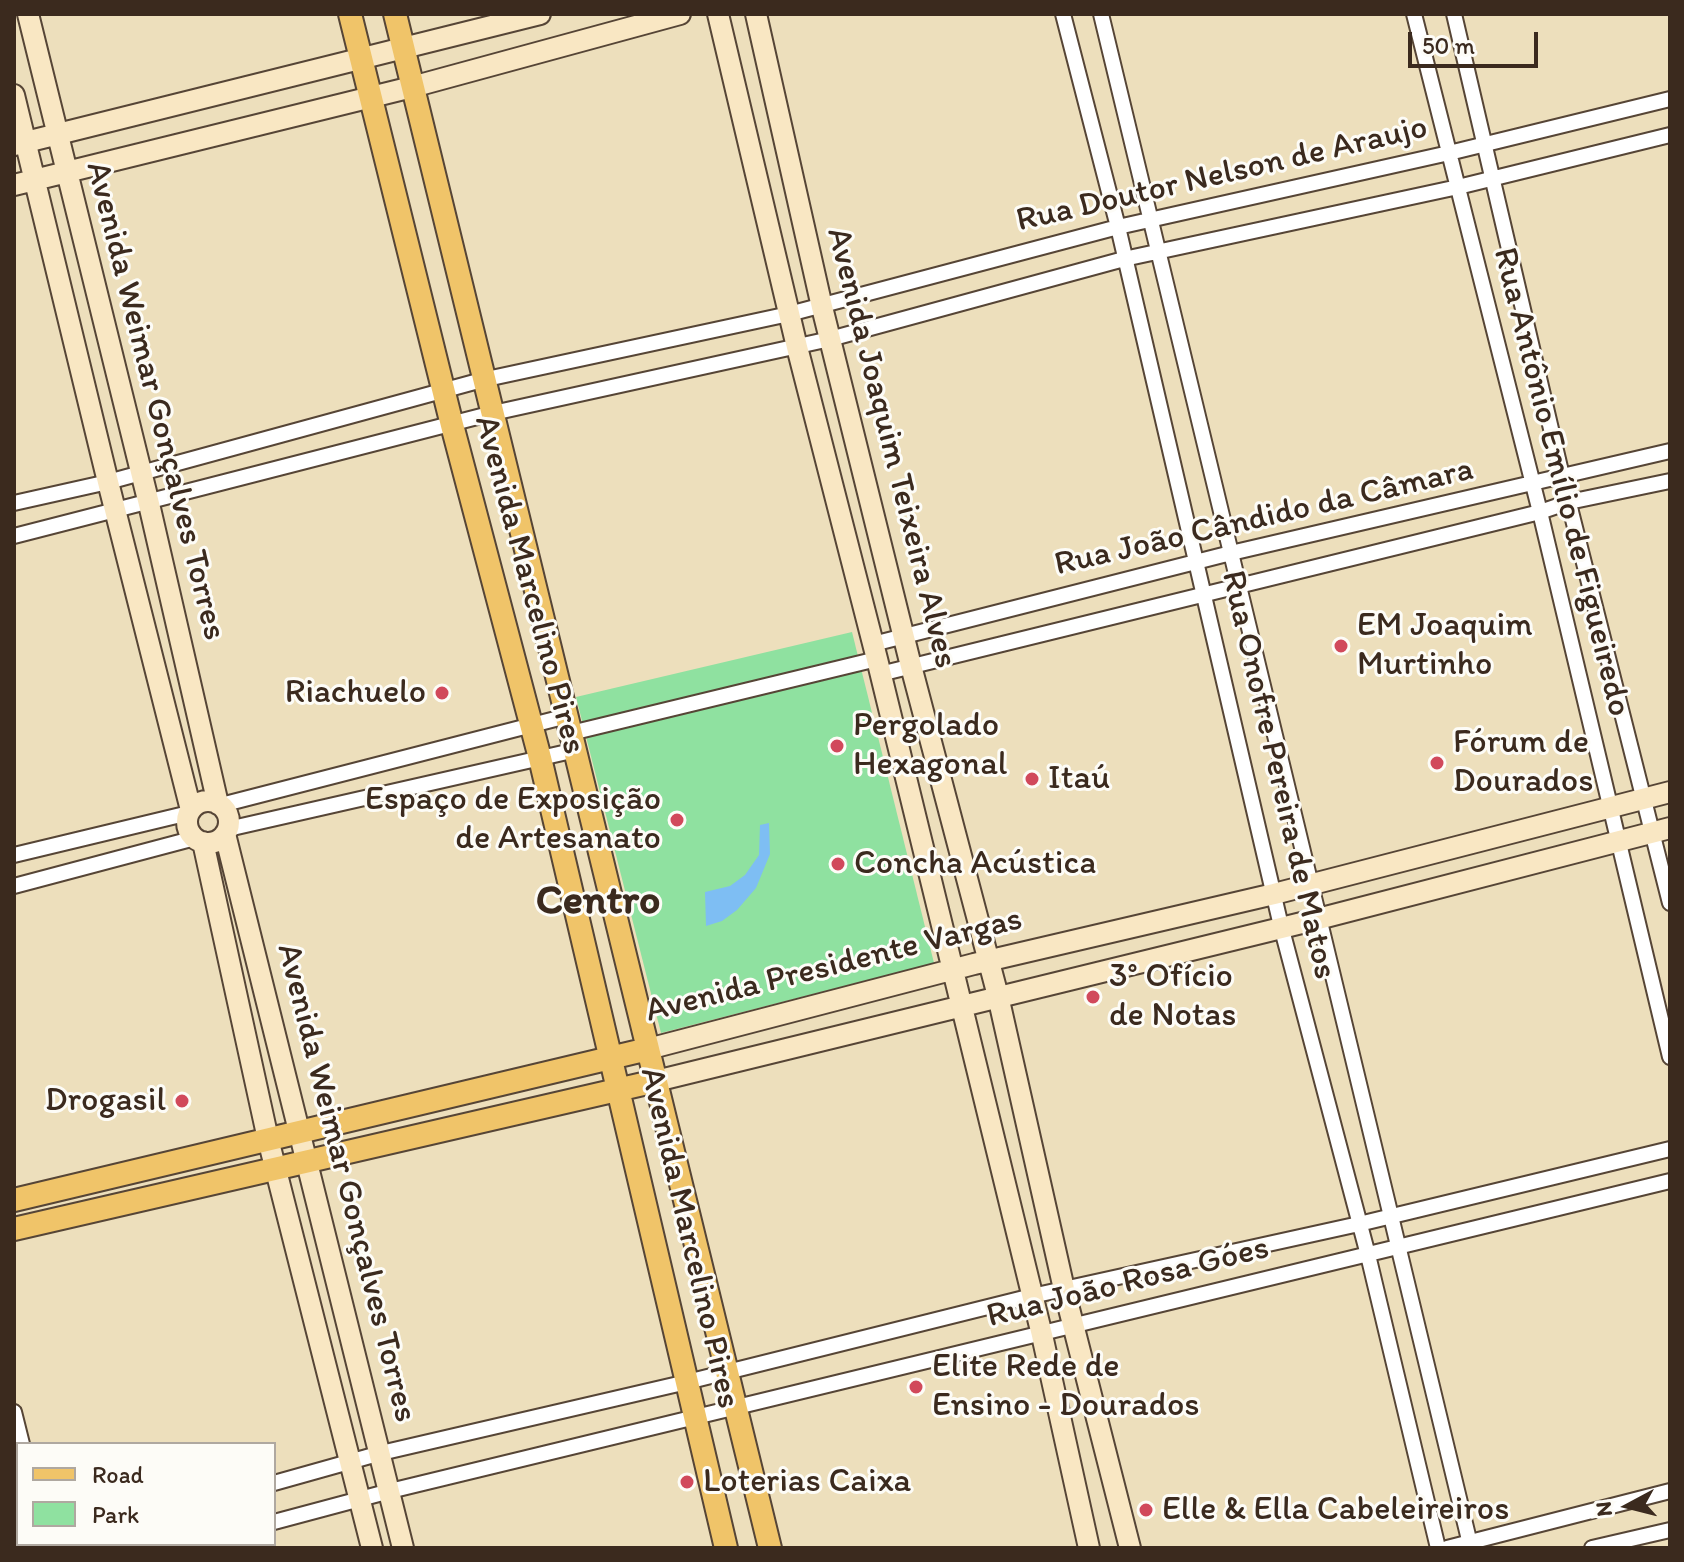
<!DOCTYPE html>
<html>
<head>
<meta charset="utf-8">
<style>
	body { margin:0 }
	#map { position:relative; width:1684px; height:1562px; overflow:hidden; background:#eddfbc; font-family:Itim,sans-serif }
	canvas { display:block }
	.frame { position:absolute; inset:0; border:16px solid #3b2a1e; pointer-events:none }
	.legend { position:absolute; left:16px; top:1442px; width:260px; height:104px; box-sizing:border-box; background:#fdfcf7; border:2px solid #afa8a0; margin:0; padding:10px 14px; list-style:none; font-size:24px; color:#3b2a1e }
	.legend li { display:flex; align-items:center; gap:16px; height:40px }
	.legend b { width:40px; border:2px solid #afa8a0 }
	.north { position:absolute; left:1588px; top:1466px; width:80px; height:80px; -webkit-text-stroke:6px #fdfcf7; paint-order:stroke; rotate:263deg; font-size:22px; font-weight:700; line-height:32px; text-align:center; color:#3b2a1e }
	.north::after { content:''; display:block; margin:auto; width:28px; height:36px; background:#3b2a1e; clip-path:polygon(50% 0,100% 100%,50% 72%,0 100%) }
	.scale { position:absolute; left:1408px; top:32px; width:130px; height:36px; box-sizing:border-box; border:4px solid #3b2a1e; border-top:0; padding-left:10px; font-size:24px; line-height:28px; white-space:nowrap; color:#3b2a1e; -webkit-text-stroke:6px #fdfcf7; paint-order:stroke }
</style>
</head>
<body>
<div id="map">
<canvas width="1684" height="1562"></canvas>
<div class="frame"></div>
<ul class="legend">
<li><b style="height:10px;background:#f0c469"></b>Road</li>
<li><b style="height:22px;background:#8fe1a0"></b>Park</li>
</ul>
<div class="north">N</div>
<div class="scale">50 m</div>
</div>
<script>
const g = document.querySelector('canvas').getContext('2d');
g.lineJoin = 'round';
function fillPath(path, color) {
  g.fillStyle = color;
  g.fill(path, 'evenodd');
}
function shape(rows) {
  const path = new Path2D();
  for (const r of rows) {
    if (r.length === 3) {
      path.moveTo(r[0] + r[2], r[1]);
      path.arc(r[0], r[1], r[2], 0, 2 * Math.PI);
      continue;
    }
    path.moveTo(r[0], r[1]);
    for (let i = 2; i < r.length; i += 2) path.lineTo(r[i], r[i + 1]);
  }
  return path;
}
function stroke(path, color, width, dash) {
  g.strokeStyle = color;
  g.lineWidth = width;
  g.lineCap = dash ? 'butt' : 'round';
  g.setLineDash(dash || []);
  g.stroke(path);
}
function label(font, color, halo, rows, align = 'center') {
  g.font = font + ' Itim,sans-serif';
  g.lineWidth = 6;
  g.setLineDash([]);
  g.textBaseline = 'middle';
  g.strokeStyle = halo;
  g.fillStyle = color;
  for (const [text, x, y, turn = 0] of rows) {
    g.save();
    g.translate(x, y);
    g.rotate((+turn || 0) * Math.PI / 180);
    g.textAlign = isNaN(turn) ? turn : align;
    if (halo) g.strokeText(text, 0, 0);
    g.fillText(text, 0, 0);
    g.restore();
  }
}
fillPath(shape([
	[852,632,934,963,661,1033,576,697]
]), '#8fe1a0');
fillPath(shape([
	[769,823,770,854,756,888,737,910,722,921,706,926,705,892,730,886,745,875,759,855,760,825]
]), '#7ebef3');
const street = shape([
	[1063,14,1118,227,1281,926,1368,1255,1438,1548],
	[1101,14,1471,1548],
	[1414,14,1540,512,1670,1057],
	[1454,14,1562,476,1670,903],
	[14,503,108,482,482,380,789,314,1118,227,1449,153,1670,99],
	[14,536,493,413,830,339,1124,259,1458,187,1670,135],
	[873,644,1231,553,1670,451],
	[880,674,1540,512,1569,502,1670,481],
	[571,733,877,659],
	[221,805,567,716],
	[228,829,576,750],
	[14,855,189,813],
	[14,886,195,838],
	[14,1412,22,1444],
	[274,1483,381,1453,687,1382,1032,1296,1359,1224,1670,1149],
	[274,1522,390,1491,1670,1181],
	[32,1548,48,1544],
	[175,1548,190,1544],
	[1447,1548,1670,1491],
	[1592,1548,1670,1530]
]);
const secondary = shape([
	[28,14,149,504,218,804],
	[718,14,797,347,877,659,1042,1335,1089,1548],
	[756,14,822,307,911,666,998,996,1064,1289,1130,1548],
	[14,95,108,482,191,810],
	[14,145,540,14],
	[14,185,412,87,680,14],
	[208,822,21],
	[225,834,403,1548],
	[203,842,268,1139,372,1548],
	[648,1049,974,964,1274,894,1670,792],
	[656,1081,1318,919,1670,828]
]);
const primary = shape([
	[350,14,452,425,540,758,726,1548],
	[395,14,770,1548],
	[14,1200,648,1049],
	[14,1229,656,1081]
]);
stroke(street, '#564536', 18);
stroke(secondary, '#564536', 24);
stroke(primary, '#564536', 26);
stroke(street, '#fff', 14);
stroke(secondary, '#f9e7c3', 20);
stroke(primary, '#f0c469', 22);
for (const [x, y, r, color] of [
	[1341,646,8,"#d1495b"],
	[442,693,8,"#d1495b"],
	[837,746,8,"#d1495b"],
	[1437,763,8,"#d1495b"],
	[1032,779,8,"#d1495b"],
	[677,820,8,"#d1495b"],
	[838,864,8,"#d1495b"],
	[1093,997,8,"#d1495b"],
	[182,1101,8,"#d1495b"],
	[916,1387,8,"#d1495b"],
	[687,1482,8,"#d1495b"],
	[1146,1510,8,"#d1495b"]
]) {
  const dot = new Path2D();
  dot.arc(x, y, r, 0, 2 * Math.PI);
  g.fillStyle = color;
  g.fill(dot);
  stroke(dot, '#fdfcf7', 3);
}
label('34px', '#3b2a1e', '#fdfcf7', [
	["Rua Doutor Nelson de Araujo",1222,175,-13],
	["Avenida Weimar Gonçalves Torres",155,401,76],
	["Avenida Joaquim Teixeira Alves",891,448,76],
	["Rua Antônio Emílio de Figueiredo",1561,482,76],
	["Rua João Cândido da Câmara",1264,518,-13],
	["Avenida Marcelino Pires",529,585,75],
	["Rua Onofre Pereira de Matos",1278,775,77],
	["Avenida Presidente Vargas",834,966,-14],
	["Avenida Weimar Gonçalves Torres",346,1183,76],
	["Avenida Marcelino Pires",689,1238,77],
	["Rua João Rosa Góes",1128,1283,-14]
]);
label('34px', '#3b2a1e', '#fdfcf7', [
	["EM Joaquim",1357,626],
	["Murtinho",1357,665],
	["Riachuelo",426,693,"right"],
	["Pergolado",853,726],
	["Hexagonal",853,765],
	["Fórum de",1453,743],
	["Dourados",1453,782],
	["Itaú",1048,779],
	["Espaço de Exposição",661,800,"right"],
	["de Artesanato",661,839,"right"],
	["Concha Acústica",854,864],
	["3° Ofício",1109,977],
	["de Notas",1109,1016],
	["Drogasil",166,1101,"right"],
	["Elite Rede de",932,1367],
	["Ensino - Dourados",932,1406],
	["Loterias Caixa",703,1482],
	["Elle & Ella Cabeleireiros",1162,1510]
], 'left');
label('bold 42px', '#3b2a1e', '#fdfcf7', [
	["Centro",598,902]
]);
</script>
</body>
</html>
